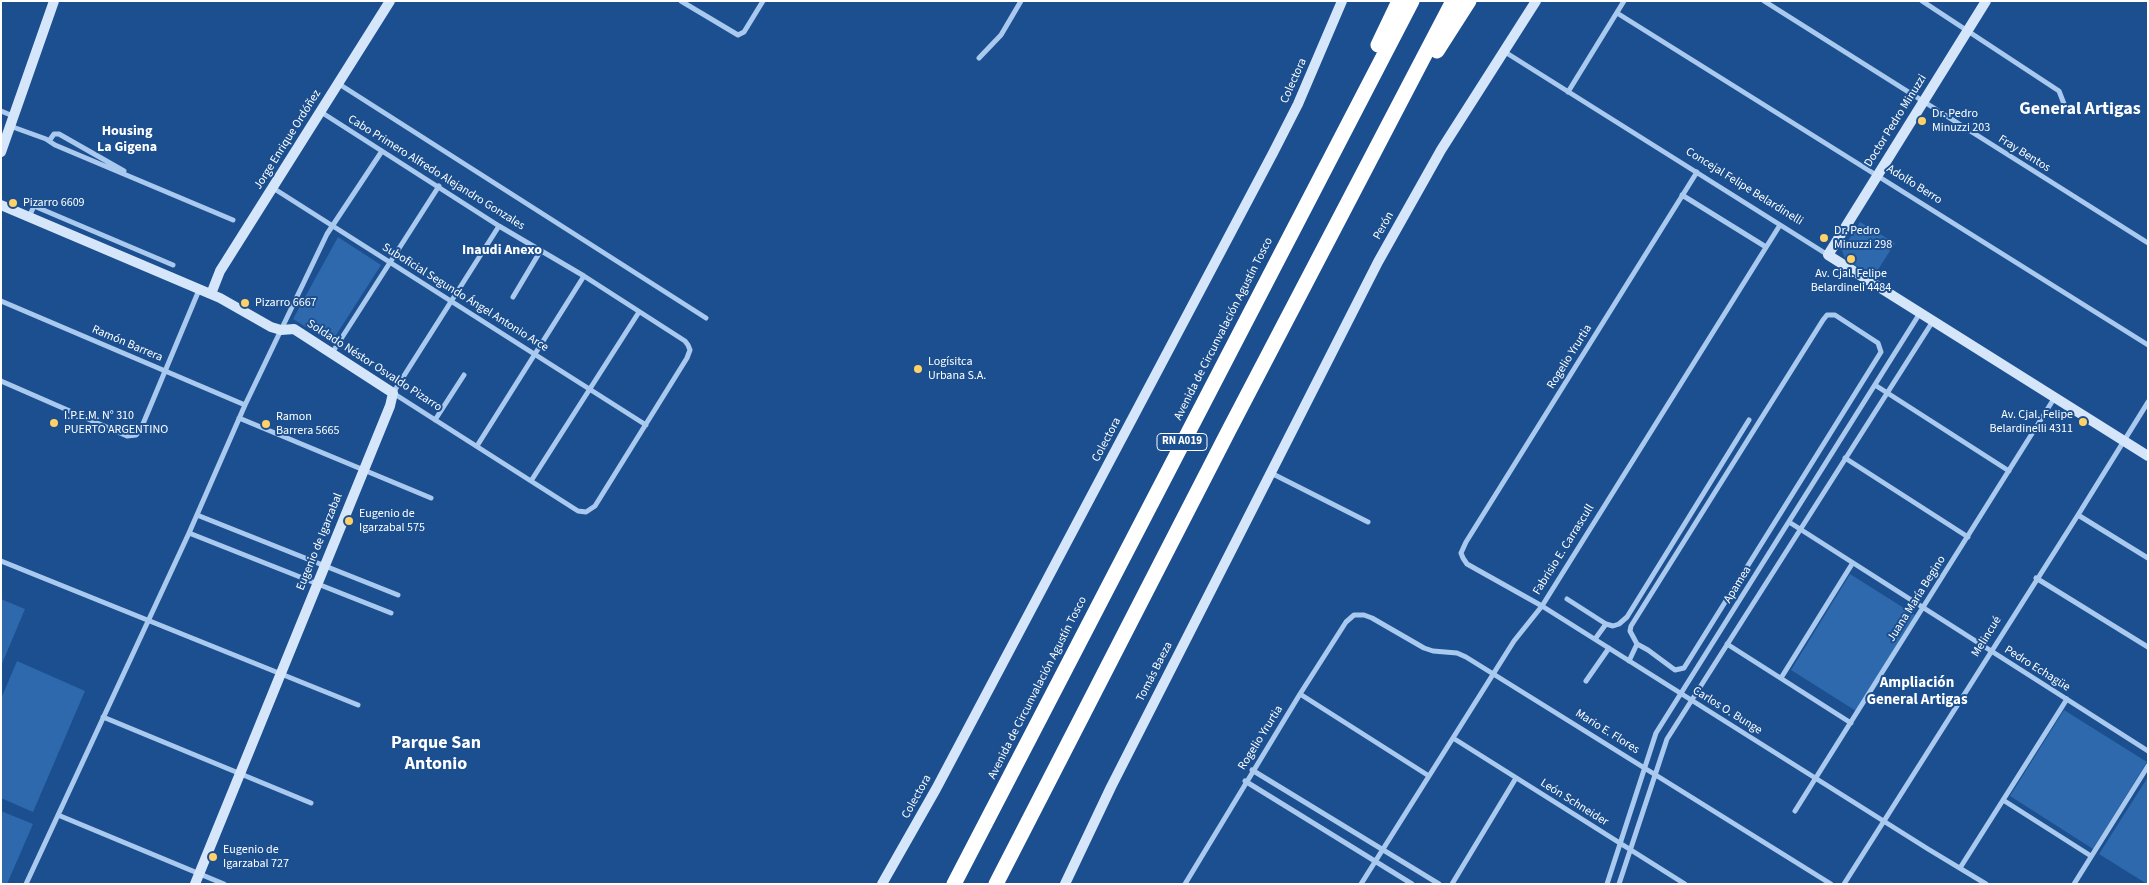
<!DOCTYPE html>
<html>
<head>
<meta charset="utf-8">
<style>
	body { margin:0 }
	#map { position:relative; width:2149px; height:885px; overflow:hidden; background:#1b4f8f; font-family:"Source Sans 3",sans-serif }
	canvas { display:block }
	.frame { position:absolute; inset:0; border:2px solid #fff; pointer-events:none }
</style>
</head>
<body>
<div id="map">
<canvas width="2149" height="885"></canvas>
<div class="frame"></div>
</div>
<script>
const g = document.querySelector('canvas').getContext('2d');
g.lineJoin = 'round';
function fillPath(path, color) {
  g.fillStyle = color;
  g.fill(path, 'evenodd');
}
function shape(rows) {
  const path = new Path2D();
  for (const r of rows) {
    path.moveTo(r[0], r[1]);
    for (let i = 2; i < r.length; i += 2) path.lineTo(r[i], r[i + 1]);
  }
  return path;
}
function stroke(path, color, width, dash) {
  g.strokeStyle = color;
  g.lineWidth = width;
  g.lineCap = dash ? 'butt' : 'round';
  g.setLineDash(dash || []);
  g.stroke(path);
}
function label(font, color, halo, rows, align = 'center') {
  g.font = font + ' "Source Sans 3",sans-serif';
  g.lineWidth = 4;
  g.setLineDash([]);
  g.textBaseline = 'middle';
  g.strokeStyle = halo;
  g.fillStyle = color;
  for (const [text, x, y, turn = 0] of rows) {
    g.save();
    g.translate(x, y);
    g.rotate((+turn || 0) * Math.PI / 180);
    g.textAlign = isNaN(turn) ? turn : align;
    if (halo) g.strokeText(text, 0, 0);
    g.fillText(text, 0, 0);
    g.restore();
  }
}
fillPath(shape([
	[1860,222,1895,243,1874,276,1845,259,1842,250],
	[338,237,381,265,331,343,293,319],
	[1850,574,1915,615,1856,711,1791,670],
	[1,599,25,609,1,666],
	[17,661,85,691,33,812,1,798,1,699],
	[2064,710,2147,762,2093,849,2010,796],
	[2148,777,2148,884,2147,884,2099,854],
	[1,811,33,824,7,884,1,884]
]), '#2e69ad');
stroke(shape([
	[681,1,738,35,744,32,763,1],
	[1764,1,2148,243],
	[1922,1,2059,91,2066,109],
	[1617,13,2148,345],
	[1505,52,1828,255],
	[979,58,1001,35,1021,1],
	[339,84,706,318],
	[1568,92,1624,1],
	[1,111,13,116],
	[321,112,499,226,584,276,685,341,688,345,690,350,687,358,595,506,586,512,578,511,393,393,499,226],
	[10,126,46,139,55,145,233,220],
	[49,141,54,134,59,134,124,171],
	[1697,172,1466,542,1461,553,1463,558,1467,564,1542,606,1928,849,1986,884],
	[273,188,646,425],
	[1682,195,1766,247],
	[29,217,34,206,173,265],
	[513,297,541,250],
	[1,301,245,405],
	[332,353,439,186],
	[1,381,127,436,136,435,140,431,199,290],
	[1875,385,2009,471],
	[239,418,431,498],
	[435,420,464,375],
	[477,446,584,276],
	[1845,458,1968,537],
	[1271,473,1368,522],
	[531,481,639,312],
	[197,515,398,595],
	[2078,515,2148,558],
	[1789,522,2148,751],
	[189,533,391,613],
	[1,561,358,705],
	[2036,578,2148,647],
	[1567,599,1606,624,1613,626,1619,624,1627,617,1749,420],
	[1595,639,1606,624],
	[1727,644,1851,723],
	[1629,661,1637,644,1630,631,1631,626,1823,320,1827,315,1835,315,1878,343,1881,352,1684,668,1675,670,1648,650,1637,644],
	[1781,678,1852,564],
	[1586,681,1609,648],
	[1300,694,1429,776],
	[103,717,311,803],
	[1453,738,1685,884],
	[1252,770,1439,884],
	[1245,781,1412,884],
	[2003,800,2091,856],
	[1795,811,2055,397],
	[58,815,224,884],
	[1960,868,2067,699],
	[26,884,189,533,245,405,281,330,327,234,382,151],
	[1185,884,1300,694,1346,622,1354,615,1364,615,1372,618,1424,648,1433,651,1457,653,1466,657,1831,884],
	[1361,884,1514,641,1542,606,1780,225],
	[1452,884,1516,778],
	[1607,884,1656,733,1920,313],
	[1619,884,1667,739,1933,321],
	[1844,884,2078,515,2148,402],
	[2074,884,2148,766]
]), '#a9c9ee', 5);
stroke(shape([
	[1986,1,1828,255,2148,456],
	[1,152,54,1],
	[1,205,220,298,271,327,281,330,294,329,393,393,390,406,195,884],
	[211,294,220,271,390,1],
	[882,884,936,789,1273,153,1298,104,1342,1],
	[1065,884,1111,787,1378,262,1441,150,1536,1]
]), '#d6e6fa', 10);
stroke(shape([
	[1378,45,1399,1],
	[1437,51,1469,1],
	[954,884,1412,1],
	[996,884,1229,430,1453,1]
]), '#fff', 15);
for (const [x, y, r, color] of [
	[1922,121,5,"#ffd166"],
	[13,203,5,"#ffd166"],
	[1824,238,5,"#ffd166"],
	[1851,259,5,"#ffd166"],
	[245,303,5,"#ffd166"],
	[918,369,5,"#ffd166"],
	[2083,422,5,"#ffd166"],
	[54,423,5,"#ffd166"],
	[266,424,5,"#ffd166"],
	[349,521,5,"#ffd166"],
	[213,857,5,"#ffd166"]
]) {
  const dot = new Path2D();
  dot.arc(x, y, r, 0, 2 * Math.PI);
  g.fillStyle = color;
  g.fill(dot);
  stroke(dot, '#1b4f8f', 2);
}
for (const [x, y, w] of [
	[1182,442,50]
]) {
  const box = new Path2D();
  box.roundRect(x - w / 2, y - 8.5, w, 17, 4);
  g.fillStyle = '#1b4f8f';
  g.fill(box);
  stroke(box, '#fff', 1);
}
label('bold 11px', '#fff', null, [
	["RN A019",1182,442]
]);
label('12px', '#fff', '#1b4f8f', [
	["Colectora",1294,81,-66],
	["Doctor Pedro Minuzzi",1896,121,-58],
	["Jorge Enrique Ordóñez",288,140,-58],
	["Fray Bentos",2024,154,32],
	["Cabo Primero Alfredo Alejandro Gonzales",436,173,32],
	["Adolfo Berro",1914,185,32],
	["Concejal Felipe Belardinelli",1744,187,32],
	["Perón",1384,226,-61],
	["Suboficial Segundo Ángel Antonio Arce",465,298,32],
	["Avenida de Circunvalación Agustín Tosco",1224,329,-63],
	["Ramón Barrera",127,344,23],
	["Rogelio Yrurtia",1570,357,-58],
	["Soldado Néstor Osvaldo Pizarro",374,366,33],
	["Colectora",1107,440,-62],
	["Eugenio de Igarzabal",320,542,-68],
	["Fabrisio E. Carrascull",1564,550,-58],
	["Apamea",1738,585,-58],
	["Juana María Begino",1917,599,-58],
	["Melincué",1987,637,-58],
	["Pedro Echagüe",2037,669,32],
	["Tomás Baeza",1155,672,-63],
	["Avenida de Circunvalación Agustín Tosco",1038,688,-63],
	["Carlos O. Bunge",1727,711,32],
	["Mario E. Flores",1607,732,32],
	["Rogelio Yrurtia",1261,738,-58],
	["Colectora",917,797,-61],
	["León Schneider",1574,803,32]
]);
label('12px', '#fff', '#1b4f8f', [
	["Dr. Pedro",1932,114],
	["Minuzzi 203",1932,128],
	["Pizarro 6609",23,203],
	["Dr. Pedro",1834,231],
	["Minuzzi 298",1834,245],
	["Av. Cjal. Felipe",1851,274,"center"],
	["Belardineli 4484",1851,288,"center"],
	["Pizarro 6667",255,303],
	["Logísitca",928,362],
	["Urbana S.A.",928,376],
	["Av. Cjal. Felipe",2073,415,"right"],
	["Belardinelli 4311",2073,429,"right"],
	["I.P.E.M. N° 310",64,416],
	["PUERTO ARGENTINO",64,430],
	["Ramon",276,417],
	["Barrera 5665",276,431],
	["Eugenio de",359,514],
	["Igarzabal 575",359,528],
	["Eugenio de",223,850],
	["Igarzabal 727",223,864]
], 'left');
label('bold 14px', '#fff', '#1b4f8f', [
	["Housing",127,132],
	["La Gigena",127,148],
	["Inaudi Anexo",502,251]
]);
label('bold 15px', '#fff', '#1b4f8f', [
	["Ampliación",1917,684],
	["General Artigas",1917,701]
]);
label('bold 18px', '#fff', '#1b4f8f', [
	["General Artigas",2080,110],
	["Parque San",436,744],
	["Antonio",436,765]
]);
</script>
</body>
</html>
